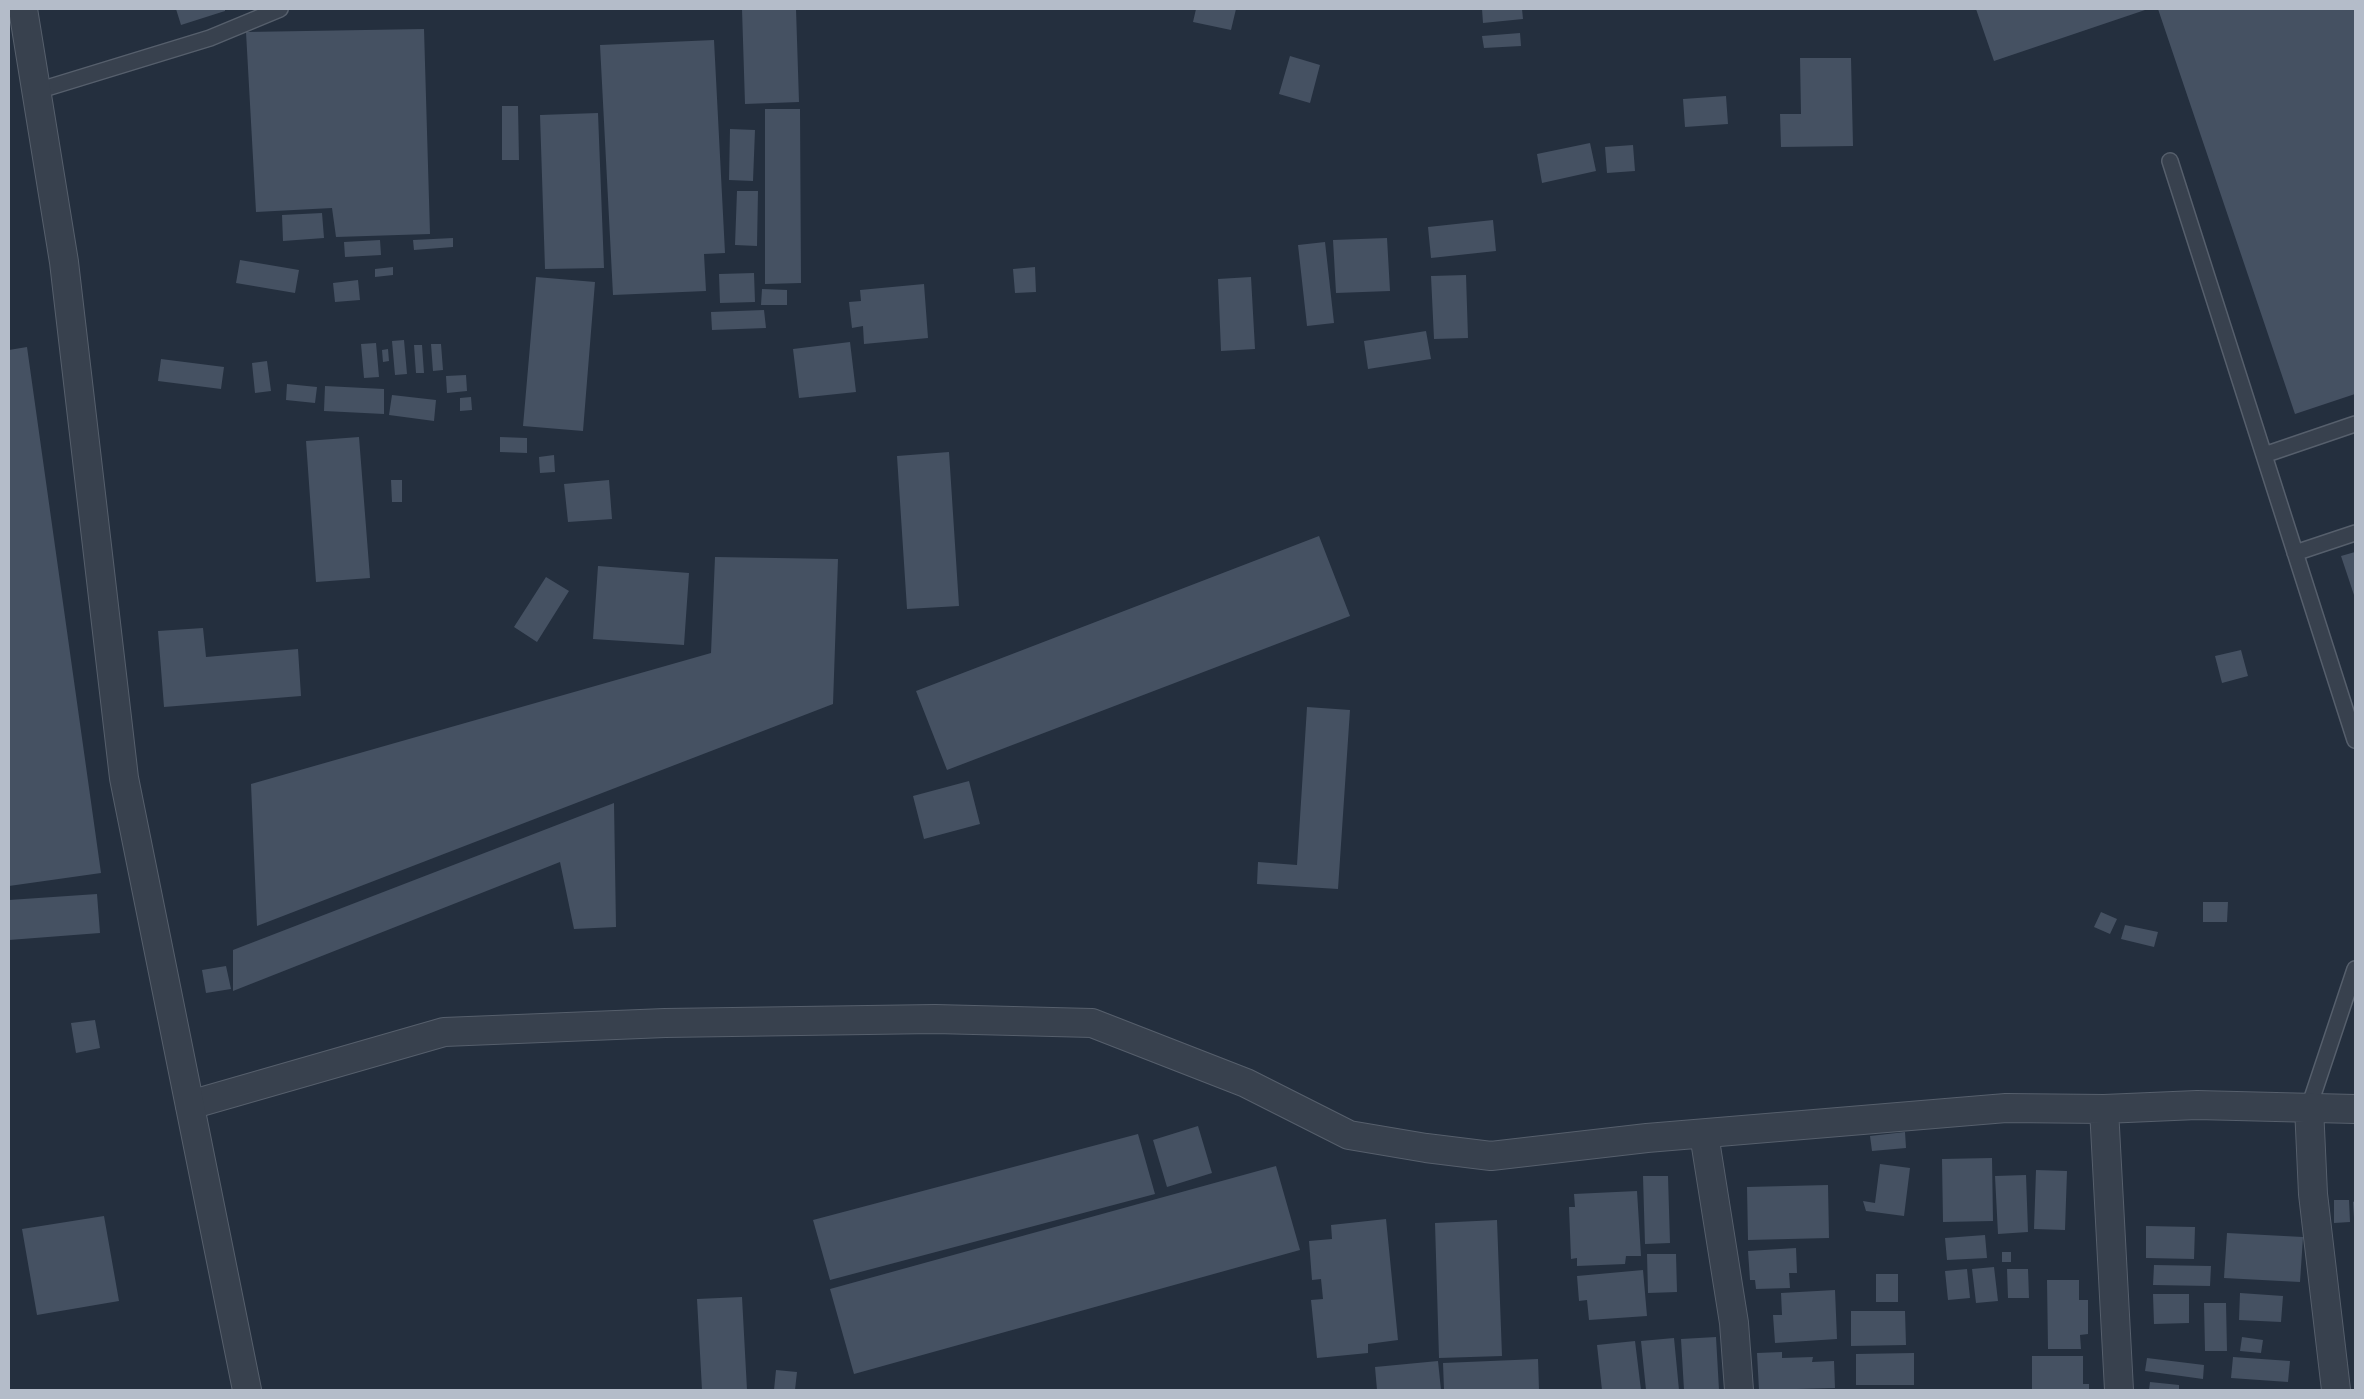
<!DOCTYPE html>
<html>
<head>
<meta charset="utf-8">
<style>
	body { margin:0 }
	#map { position:relative; width:2364px; height:1399px; overflow:hidden; background:#242f3e; font-family:"DM Sans",sans-serif }
	canvas { display:block }
	.frame { position:absolute; inset:0; border:10px solid #b4bcc9; pointer-events:none }
</style>
</head>
<body>
<div id="map">
<canvas width="2364" height="1399"></canvas>
<div class="frame"></div>
</div>
<script>
const g = document.querySelector('canvas').getContext('2d');
g.lineJoin = 'round';
function fillPath(path, color) {
  g.fillStyle = color;
  g.fill(path, 'evenodd');
}
function shape(rows) {
  const path = new Path2D();
  for (const r of rows) {
    path.moveTo(r[0], r[1]);
    for (let i = 2; i < r.length; i += 2) path.lineTo(r[i], r[i + 1]);
  }
  return path;
}
function stroke(path, color, width, dash) {
  g.strokeStyle = color;
  g.lineWidth = width;
  g.lineCap = dash ? 'butt' : 'round';
  g.setLineDash(dash || []);
  g.stroke(path);
}
fillPath(shape([
	[176,9,225,9,225,11,181,25],
	[742,9,796,9,799,102,745,104],
	[1196,9,1236,9,1231,30,1193,22],
	[1482,9,1522,9,1523,19,1483,23],
	[1976,9,2148,9,1994,61],
	[2158,9,2355,9,2355,394,2295,414],
	[424,29,430,234,336,237,332,208,256,212,246,32],
	[1520,33,1521,46,1484,48,1482,36],
	[714,40,725,253,704,254,706,291,613,295,600,45],
	[1290,56,1320,65,1310,103,1279,94],
	[1800,58,1851,58,1853,146,1781,147,1780,114,1801,114],
	[1726,96,1728,124,1685,127,1683,99],
	[502,106,518,106,519,160,502,160],
	[765,109,800,109,801,283,765,284],
	[598,113,604,268,545,269,540,115],
	[730,129,755,130,753,181,729,180],
	[1590,143,1596,171,1542,183,1537,154],
	[1633,145,1635,171,1607,173,1605,147],
	[737,191,758,191,757,246,735,245],
	[322,213,324,238,283,241,282,215],
	[1493,220,1496,251,1431,258,1428,227],
	[453,238,453,247,414,250,413,240],
	[1387,238,1390,291,1336,293,1333,240],
	[380,240,381,255,345,257,344,242],
	[1325,242,1334,323,1307,326,1298,245],
	[240,260,299,270,295,293,236,283],
	[393,267,393,275,375,277,375,269],
	[1035,267,1036,292,1015,293,1013,269],
	[754,273,755,302,720,303,719,274],
	[1466,275,1468,338,1434,339,1431,276],
	[536,277,595,282,583,431,523,426],
	[1251,277,1255,349,1221,351,1218,279],
	[358,280,360,300,335,302,333,283],
	[924,284,928,338,864,344,863,326,852,328,849,302,861,301,860,290],
	[762,289,787,290,787,305,761,305],
	[764,310,766,328,712,330,711,312],
	[1426,331,1431,359,1368,369,1364,341],
	[404,340,407,374,395,375,392,341],
	[850,342,856,392,799,398,793,349],
	[376,343,379,377,364,378,361,344],
	[431,344,441,344,443,370,433,371],
	[414,345,422,345,424,373,416,373],
	[27,347,101,873,9,886,9,350],
	[388,349,389,361,383,362,382,350],
	[161,359,224,367,221,389,158,381],
	[267,361,271,391,255,393,252,363],
	[466,375,467,391,447,393,446,376],
	[287,384,317,387,315,403,286,400],
	[325,386,384,389,384,414,324,411],
	[392,395,436,400,434,421,389,415],
	[471,397,472,410,460,411,460,398],
	[359,437,370,578,316,582,306,441],
	[500,437,527,438,527,453,500,452],
	[949,452,959,606,907,609,897,456],
	[554,455,555,472,540,473,539,457],
	[391,480,402,480,402,502,392,502],
	[609,480,612,519,568,522,564,484],
	[1319,536,1350,616,947,770,916,691],
	[2355,552,2355,598,2341,556],
	[715,557,838,559,833,704,257,926,251,784,711,653],
	[598,566,689,573,684,645,593,639],
	[546,577,569,591,537,642,514,627],
	[203,628,206,657,298,649,301,696,164,707,158,631],
	[2241,650,2248,676,2222,683,2215,656],
	[1307,707,1350,710,1338,889,1257,884,1258,862,1297,865],
	[969,781,980,824,924,839,913,796],
	[614,803,616,927,574,929,560,862,233,991,233,950],
	[97,894,100,933,9,940,9,900],
	[2203,902,2228,902,2227,922,2203,922],
	[2101,912,2117,919,2110,934,2094,927],
	[2125,925,2158,932,2154,947,2121,939],
	[226,966,231,989,206,993,202,970],
	[95,1020,100,1048,76,1053,71,1023],
	[1198,1126,1212,1173,1167,1187,1153,1140],
	[1905,1132,1906,1148,1872,1151,1870,1136],
	[1138,1134,1155,1194,830,1280,813,1220],
	[1992,1158,1993,1221,1943,1222,1942,1159],
	[1880,1164,1910,1168,1904,1216,1866,1211,1863,1201,1875,1203],
	[1276,1166,1300,1250,854,1374,830,1289],
	[2036,1170,2067,1171,2065,1230,2034,1229],
	[2026,1175,2028,1232,1998,1234,1995,1176],
	[1643,1176,1668,1176,1670,1243,1645,1244],
	[1828,1185,1829,1238,1748,1240,1747,1187],
	[1637,1191,1641,1256,1626,1256,1625,1264,1577,1266,1577,1258,1571,1259,1569,1207,1575,1207,1574,1194],
	[2334,1200,2349,1200,2350,1222,2334,1223],
	[2355,1201,2355,1218,2354,1218,2353,1202],
	[104,1216,119,1301,37,1315,22,1229],
	[1386,1219,1398,1340,1368,1344,1368,1353,1317,1358,1311,1300,1323,1299,1321,1279,1312,1280,1309,1241,1332,1239,1331,1225],
	[1497,1220,1502,1356,1439,1358,1435,1223],
	[2146,1226,2195,1227,2194,1259,2146,1258],
	[2227,1233,2303,1237,2300,1282,2224,1278],
	[1985,1235,1987,1258,1947,1260,1945,1238],
	[1796,1248,1797,1273,1789,1273,1790,1288,1756,1289,1755,1280,1750,1280,1748,1251],
	[2002,1252,2011,1252,2011,1262,2002,1262],
	[1647,1254,1676,1254,1677,1292,1648,1293],
	[2154,1265,2211,1266,2210,1286,2153,1285],
	[1994,1267,1998,1301,1976,1303,1972,1269],
	[1967,1269,1970,1298,1948,1300,1945,1271],
	[2007,1269,2028,1269,2029,1298,2008,1298],
	[1643,1270,1647,1316,1589,1320,1587,1300,1579,1301,1577,1276],
	[1876,1274,1898,1274,1898,1302,1876,1302],
	[2047,1280,2079,1280,2079,1300,2088,1300,2088,1334,2080,1335,2081,1349,2048,1349],
	[1835,1290,1837,1339,1775,1343,1773,1315,1782,1315,1781,1293],
	[2240,1293,2283,1296,2281,1322,2239,1320],
	[2153,1294,2189,1294,2189,1323,2154,1324],
	[742,1297,747,1390,702,1390,697,1299],
	[2204,1303,2226,1303,2227,1351,2205,1351],
	[1851,1311,1905,1311,1906,1345,1851,1346],
	[1716,1337,1719,1390,1684,1390,1681,1339],
	[2242,1337,2263,1340,2261,1353,2240,1351],
	[1674,1338,1679,1390,1646,1390,1641,1341],
	[1635,1341,1641,1390,1602,1390,1597,1345],
	[1782,1352,1782,1358,1813,1357,1812,1362,1834,1361,1835,1388,1759,1390,1757,1353],
	[1914,1353,1914,1385,1856,1385,1856,1354],
	[2032,1356,2083,1356,2083,1384,2089,1384,2089,1390,2032,1390],
	[2233,1357,2290,1361,2288,1382,2231,1378],
	[2147,1358,2204,1365,2203,1379,2145,1371],
	[1538,1359,1539,1390,1444,1390,1443,1363],
	[1438,1361,1441,1390,1377,1390,1375,1367],
	[776,1370,797,1372,795,1390,774,1390],
	[2150,1382,2179,1385,2179,1390,2149,1390]
]), '#455162');
const service = shape([
	[37,91,210,38,280,9],
	[2170,161,2355,740],
	[2264,455,2355,424],
	[2295,553,2355,533],
	[2309,1107,2355,969]
]);
const minor = shape([
	[190,1105,444,1032,665,1023,935,1019,1092,1023,1246,1083,1349,1135,1426,1148,1491,1156,1647,1138,2006,1108,2104,1109,2197,1105,2355,1109],
	[2309,1107,2313,1194,2336,1390],
	[2104,1109,2119,1390],
	[1704,1134,1734,1323,1739,1390]
]);
const tertiary = shape([
	[23,9,64,262,124,778,247,1390]
]);
stroke(service, '#565f6c', 18);
stroke(minor, '#565f6c', 30);
stroke(tertiary, '#565f6c', 30);
stroke(service, '#38414e', 15);
stroke(minor, '#38414e', 28);
stroke(tertiary, '#38414e', 28);
</script>
</body>
</html>
